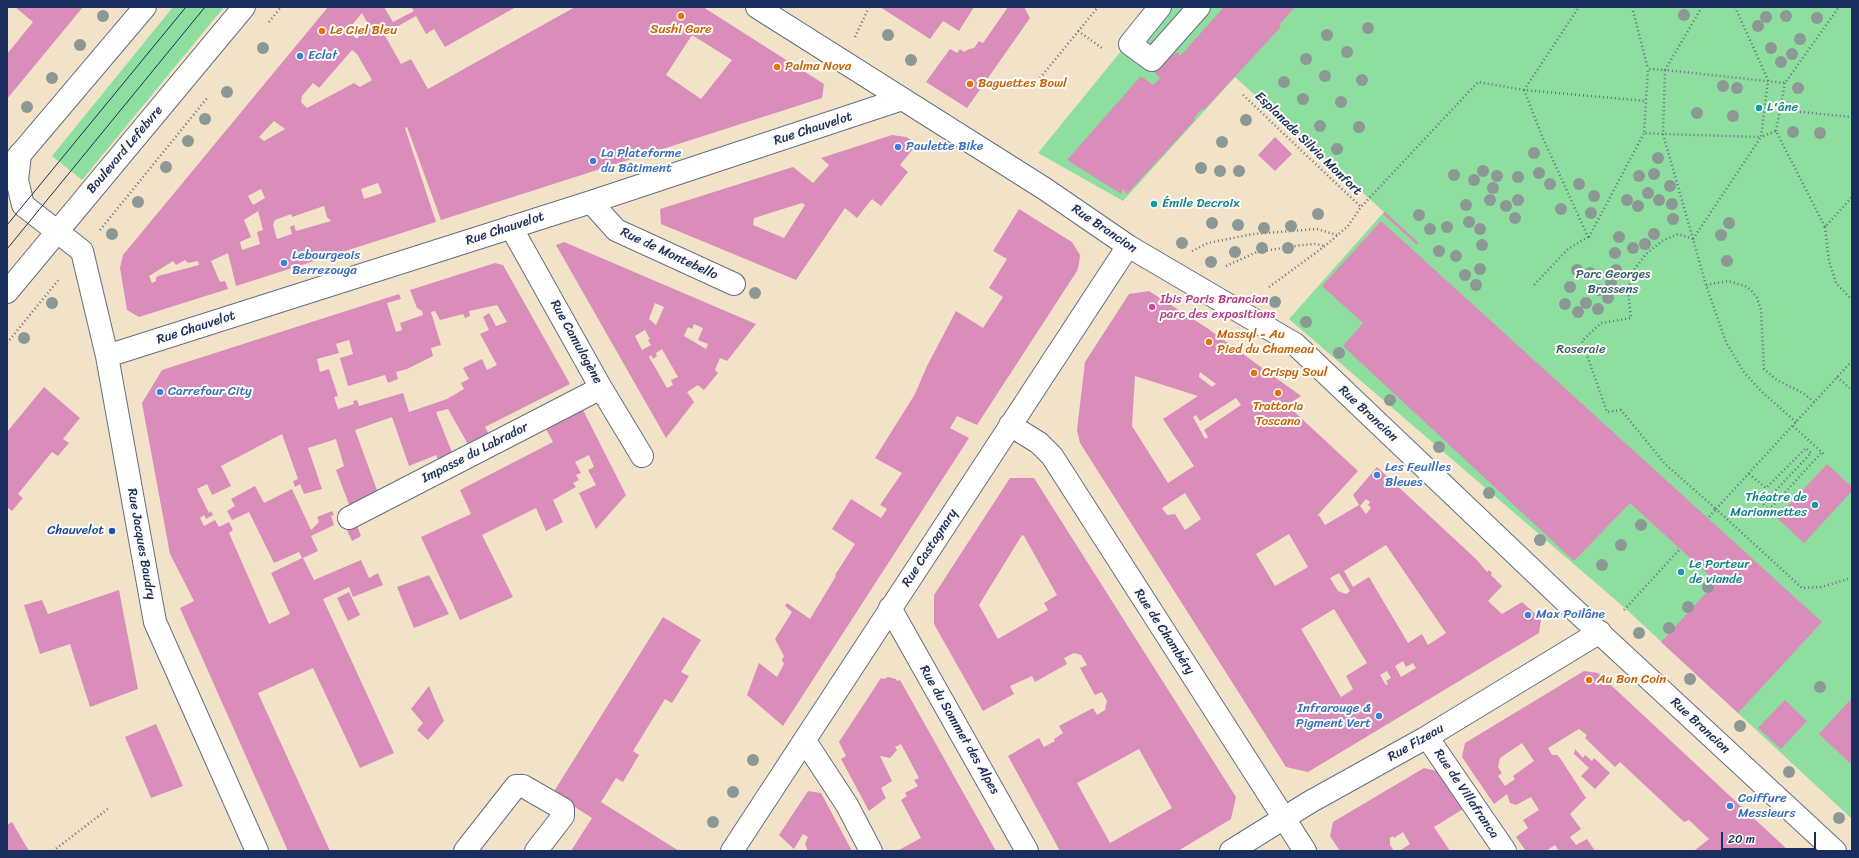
<!DOCTYPE html>
<html>
<head>
<meta charset="utf-8">
<style>
	body { margin:0 }
	#map { position:relative; width:1859px; height:858px; overflow:hidden; background:#f2e3c8; font-family:Sriracha,sans-serif }
	canvas { display:block }
	.frame { position:absolute; inset:0; border:8px solid #1b2f5e; pointer-events:none }
	.scale { position:absolute; left:1721px; top:832px; width:95px; height:18px; box-sizing:border-box; border:2px solid #1b2f5e; border-top:0; padding-left:5px; font-size:12px; line-height:14px; white-space:nowrap; color:#1b2f5e; -webkit-text-stroke:3px #fdfcf7; paint-order:stroke }
</style>
</head>
<body>
<div id="map">
<canvas width="1859" height="858"></canvas>
<div class="frame"></div>
<div class="scale">20 m</div>
</div>
<script>
const g = document.querySelector('canvas').getContext('2d');
g.lineJoin = 'round';
function fillPath(path, color) {
  g.fillStyle = color;
  g.fill(path, 'evenodd');
}
function shape(rows) {
  const path = new Path2D();
  for (const r of rows) {
    path.moveTo(r[0], r[1]);
    for (let i = 2; i < r.length; i += 2) path.lineTo(r[i], r[i + 1]);
  }
  return path;
}
function stroke(path, color, width, dash) {
  g.strokeStyle = color;
  g.lineWidth = width;
  g.lineCap = dash ? 'butt' : 'round';
  g.setLineDash(dash || []);
  g.stroke(path);
}
function label(font, color, halo, rows, align = 'center') {
  g.font = font + ' Sriracha,sans-serif';
  g.lineWidth = 4;
  g.setLineDash([]);
  g.textBaseline = 'middle';
  g.strokeStyle = halo;
  g.fillStyle = color;
  for (const [text, x, y, turn = 0] of rows) {
    g.save();
    g.translate(x, y);
    g.rotate((+turn || 0) * Math.PI / 180);
    g.textAlign = isNaN(turn) ? turn : align;
    if (halo) g.strokeText(text, 0, 0);
    g.fillText(text, 0, 0);
    g.restore();
  }
}
fillPath(shape([
	[173,7,224,7,82,180,52,156],
	[1157,7,1852,7,1852,819,1626,609,1289,319,1384,212,1235,77,1123,201,1038,153]
]), '#8edf9f');
fillPath(shape([
	[15,7,83,7,7,99,7,54,33,22],
	[328,7,384,7,393,22,414,11,411,7,516,7,445,47,434,29,426,34,416,16,384,34,401,64,411,59,428,89,575,7,703,7,824,84,822,98,441,220,407,127,405,128,436,222,236,286,228,253,211,261,220,282,225,281,228,289,139,317,127,310,120,268,123,255],
	[362,13,368,24,357,39,352,35,357,28,352,25],
	[692,35,732,60,701,99,666,75],
	[352,50,357,54,372,80,360,87,354,83,307,108,301,102,302,96,313,83,319,88],
	[274,121,285,129,264,141,259,137],
	[378,183,382,193,364,199,361,189],
	[261,189,265,198,253,205,248,196],
	[324,206,327,217,331,221,296,231,294,225,290,227,292,234,277,239,273,225,275,220,291,214,292,217],
	[258,211,263,230,257,232,260,244,242,250,240,242,251,237,244,220],
	[185,260,188,263,198,261,199,265,158,276,156,278,156,281,152,283,149,276,173,261,176,265],
	[880,7,974,7,959,31,943,21,930,39],
	[1008,7,1024,7,1030,18,967,108,926,82,950,49,957,53,960,49,964,52,969,49,974,48,979,41,983,43],
	[1224,7,1295,7,1279,25,1281,27,1204,110,1202,109,1194,118,1195,120,1127,194,1123,189,1121,194,1067,160,1141,76,1153,85,1160,78,1151,69,1178,52,1180,56],
	[892,135,906,137,917,144,900,165,908,172,881,206,872,199,857,218,845,208,796,280,661,224,660,209,793,167,813,183,829,165,821,158],
	[802,203,805,205,784,238,753,225,754,218],
	[1275,137,1292,154,1275,171,1258,155],
	[1019,209,1072,242,1080,255,1079,264,1077,271,977,425,957,416,950,428,969,438,783,726,747,695,759,663,777,677,784,664,782,660,784,656,775,639,792,612,785,606,787,603,810,619,836,576,835,575,855,544,832,529,851,499,881,518,887,509,880,505,902,473,875,458,915,394,927,366,956,311,983,328,1003,297,989,288,1007,259,993,251],
	[1385,212,1418,242,1417,245,1383,214],
	[1381,221,1822,622,1738,713,1661,642,1716,582,1630,503,1574,561,1343,346,1363,323,1322,286],
	[564,242,756,324,727,361,720,358,715,370,718,373,704,390,698,385,687,392,694,402,666,438,556,245],
	[655,303,664,307,656,325,649,319],
	[694,324,703,328,698,340,708,344,706,349,684,336,688,327,692,329],
	[645,330,650,339,648,340,651,345,642,350,635,336],
	[662,349,678,377,671,380,673,385,667,388,649,357,651,355,653,359,657,356,656,353],
	[495,263,503,265,570,384,485,427,490,436,469,446,448,409,436,412,453,455,439,462,436,455,409,466,392,417,355,430,378,493,350,507,336,470,344,466,336,439,308,448,322,489,304,494,300,484,295,487,293,481,298,479,282,434,221,466,231,486,212,495,207,484,197,489,209,513,211,511,213,515,206,519,204,515,200,518,204,526,215,520,219,527,229,522,233,530,229,533,269,624,290,614,271,573,302,558,299,552,274,563,249,512,232,520,227,511,235,506,231,499,255,486,264,503,292,489,311,530,319,522,317,517,332,511,334,515,331,516,334,525,311,536,318,551,303,558,314,580,361,560,369,578,378,573,383,585,353,597,349,587,323,599,394,753,360,768,313,668,258,693,330,851,288,851,180,608,194,601,170,554,142,403,162,370,399,294,401,299,387,303,396,332,402,330,400,323,423,315,422,311,417,308,410,290],
	[497,305,507,322,496,326,489,313,483,317,489,330,480,334,497,365,487,370,482,359,463,368,469,379,461,383,464,389,447,399,409,412,403,393,359,406,357,400,353,401,354,404,338,409,334,397,338,396,329,369,320,372,317,359,339,353,336,344,349,340,353,354,340,358,348,386,385,375,388,383,398,379,396,372,407,369,433,356,431,348,441,345,431,312,435,311,440,320,463,314,465,318,470,316,469,311],
	[1149,291,1207,328,1301,396,1287,405,1358,471,1316,517,1319,515,1325,525,1359,505,1353,495,1377,467,1477,560,1487,572,1489,570,1492,573,1491,575,1502,586,1488,601,1502,614,1522,602,1541,619,1539,633,1308,772,1286,767,1080,443,1077,430,1085,362,1129,294],
	[1200,372,1216,384,1212,387,1199,377],
	[1135,376,1198,396,1163,419,1194,466,1168,483,1132,426],
	[1236,398,1241,405,1204,430,1208,437,1205,439,1193,417,1196,415,1200,421],
	[1185,493,1201,519,1185,530,1175,514,1167,515,1162,508],
	[1366,499,1370,502,1368,505,1371,508,1366,514,1360,506],
	[1289,534,1308,567,1275,586,1256,554],
	[1386,545,1446,633,1428,645,1422,634,1408,643,1369,577,1353,587,1344,571],
	[1339,573,1350,591,1346,594,1338,591,1330,578],
	[1334,609,1367,663,1346,676,1353,689,1341,697,1301,629],
	[1403,661,1406,667,1413,663,1416,668,1401,677,1395,666],
	[1387,671,1391,678,1386,681,1388,684,1386,685,1380,675],
	[44,387,80,418,63,439,69,443,58,456,52,452,18,494,23,498,12,511,7,507,7,432],
	[583,410,626,495,596,529,579,493,596,485,588,470,594,467,589,455,575,462,581,473,576,475,579,480,573,483,576,487,553,500,563,522,546,531,536,508,482,535,513,597,460,620,421,537,471,514,460,490,553,442,546,429],
	[1827,464,1852,487,1852,491,1804,543,1777,518],
	[1010,478,1034,478,1236,797,1231,819,1178,851,1060,851,1008,756,1039,738,1044,747,1055,741,1054,739,1063,733,1059,726,1093,708,1097,715,1105,710,1107,701,1102,692,1095,695,1080,668,1087,665,1081,655,1074,653,1064,658,1067,664,1035,682,1032,676,1010,686,1014,694,983,711,934,624,934,595],
	[1022,535,1024,536,1057,595,1044,603,1048,610,998,639,979,605],
	[1139,749,1172,808,1110,843,1077,783],
	[356,523,361,536,352,541,346,528],
	[429,575,449,614,414,628,397,587],
	[119,590,138,689,90,707,70,644,40,654,24,605,42,600,48,614],
	[349,592,360,615,348,621,337,598],
	[663,617,701,640,681,672,689,676,672,703,665,699,633,751,639,755,623,782,616,778,601,802,679,851,571,851,592,818,553,793],
	[1584,671,1598,673,1789,851,1694,851,1709,839,1689,820,1684,822,1620,762,1615,767,1585,738,1587,735,1579,729,1548,748,1552,755,1557,755,1560,758,1586,798,1570,814,1581,829,1570,837,1576,845,1587,839,1595,851,1559,851,1555,845,1546,851,1526,851,1516,837,1528,828,1523,820,1539,810,1531,797,1516,805,1510,803,1507,794,1494,804,1462,757,1465,743],
	[1522,743,1534,761,1513,776,1515,779,1505,786,1498,776,1502,773,1498,767,1500,758],
	[888,677,896,679,897,681,900,680,996,851,897,851,921,838,901,800,907,796,905,793,918,786,914,780,919,778,901,744,895,747,897,750,890,758,880,756,892,781,881,788,886,798,869,811,841,759,846,756,839,742,881,678,884,679],
	[429,686,444,721,428,740,417,730,423,723,411,709],
	[1852,698,1852,765,1819,734],
	[1785,700,1807,721,1781,749,1758,728],
	[156,724,183,786,151,798,125,737],
	[1575,749,1583,758,1585,755,1592,761,1594,758,1610,773,1595,789,1581,776,1589,768,1574,754],
	[1424,768,1437,771,1463,809,1434,827,1450,851,1399,851,1410,844,1403,832,1394,838,1393,836,1390,838,1390,845,1394,851,1340,851,1330,836,1333,822],
	[808,791,821,793,852,851,808,851,805,844,808,837,803,834,794,849,779,835],
	[12,822,29,851,7,851,7,825]
]), '#da8dbb');
const minor = shape([
	[757,7,1045,189,1128,246,1295,344,1565,601,1835,851],
	[1160,7,1130,44,1152,60,1199,7],
	[20,154,17,180,23,205,82,251,107,356,155,622,257,851],
	[591,202,616,230,734,284],
	[511,227,601,388,642,456],
	[107,356,591,202,902,99],
	[1010,425,1039,443,1052,456,1305,851],
	[349,518,601,388],
	[890,608,1027,851],
	[1427,737,1505,851],
	[805,741,847,805,871,851],
	[465,851,516,786,523,786,563,809,563,816,536,851],
	[732,851,1128,246],
	[1231,851,1310,802,1427,737,1600,632]
]);
const major = shape([
	[7,170,145,7],
	[7,292,244,7]
]);
stroke(minor, '#666e83', 24);
stroke(major, '#666e83', 24);
stroke(shape([
	[1632,7,1648,69],
	[1702,7,1665,70,1785,83,1839,7],
	[1735,7,1768,80,1761,137,1776,131,1825,227,1852,197],
	[269,22,281,7],
	[1078,31,1102,48],
	[855,37,869,7],
	[1040,78,1098,7],
	[1524,90,1542,136,1588,237,1568,249,1533,286],
	[1524,90,1579,7],
	[1243,95,1361,207],
	[1780,110,1852,117],
	[1776,131,1785,83],
	[1825,227,1829,261,1836,283,1852,300],
	[100,230,208,97],
	[1589,237,1644,133],
	[1693,239,1663,134,1665,70,1648,69,1644,133,1663,134,1761,137],
	[1693,239,1761,137],
	[1192,251,1208,243,1253,234,1317,229,1337,235],
	[1226,266,1257,252,1302,245,1315,244,1325,246],
	[1706,285,1693,239,1678,234,1662,241,1646,254,1633,271,1628,291,1631,318,1601,323,1582,341,1607,412,1621,410,1665,464,1716,509,1708,518],
	[1269,287,1325,246,1348,226,1361,207,1478,82,1524,90,1646,101],
	[7,343,60,278],
	[1852,361,1716,509,1802,588,1821,587,1852,578],
	[1837,377,1852,390],
	[1796,422,1761,391,1743,371,1726,342,1706,285,1728,281,1745,286,1751,290,1757,298,1761,310,1764,369,1777,380,1803,393,1814,402],
	[1793,426,1825,455],
	[1749,474,1766,488,1806,448,1811,453,1763,504,1769,510,1822,452],
	[1624,610,1680,549],
	[53,851,109,808]
]), '#666e83', 2.5, [1, 3]);
stroke(minor, '#fff', 22);
stroke(major, '#fff', 22);
stroke(shape([
	[7,225,186,7],
	[7,249,205,7]
]), '#1b2f5e', 1);
g.fillStyle = '#8c9896';
for (const [x, y] of [
	[1684,15],
	[103,16],
	[1786,16],
	[1766,17],
	[1817,18],
	[1758,26],
	[1368,28],
	[888,35],
	[1327,35],
	[1800,39],
	[80,45],
	[263,48],
	[1771,48],
	[1347,52],
	[1792,54],
	[1306,59],
	[911,60],
	[1781,62],
	[1325,76],
	[52,78],
	[1362,80],
	[1284,82],
	[1723,86],
	[1737,88],
	[1798,88],
	[227,92],
	[1303,99],
	[1341,102],
	[27,107],
	[1697,113],
	[1733,116],
	[205,119],
	[1246,120],
	[1320,126],
	[1359,127],
	[1793,132],
	[1820,133],
	[188,141],
	[1222,142],
	[1337,149],
	[1534,153],
	[1658,158],
	[166,167],
	[1201,168],
	[1220,171],
	[1239,171],
	[1483,171],
	[1539,173],
	[1654,174],
	[1454,175],
	[1497,176],
	[1639,176],
	[1518,177],
	[1474,180],
	[1550,184],
	[1579,184],
	[1670,186],
	[1493,188],
	[1648,193],
	[1594,196],
	[1490,200],
	[1518,200],
	[1627,200],
	[1659,200],
	[138,202],
	[1672,204],
	[1466,205],
	[1506,206],
	[1638,206],
	[1561,209],
	[1591,213],
	[1318,214],
	[1419,215],
	[1515,218],
	[1673,219],
	[1469,222],
	[1212,223],
	[1729,223],
	[1238,225],
	[1291,226],
	[1447,227],
	[1264,228],
	[1430,229],
	[1480,229],
	[112,234],
	[1654,234],
	[1721,235],
	[1619,237],
	[1182,243],
	[1645,244],
	[1482,245],
	[1262,248],
	[1288,248],
	[1633,248],
	[1439,251],
	[1235,252],
	[1615,253],
	[1456,256],
	[1727,261],
	[1211,262],
	[1480,269],
	[1577,270],
	[1616,270],
	[1590,273],
	[1465,275],
	[1611,283],
	[1476,285],
	[1570,287],
	[1599,290],
	[755,293],
	[1608,298],
	[1275,302],
	[52,303],
	[1586,303],
	[1565,304],
	[1598,309],
	[1578,312],
	[1306,322],
	[24,338],
	[1339,353],
	[1390,400],
	[1439,447],
	[1489,493],
	[1641,525],
	[1540,540],
	[1621,545],
	[1602,565],
	[1708,587],
	[1688,607],
	[1669,628],
	[1639,633],
	[1690,679],
	[1820,687],
	[1740,726],
	[753,760],
	[1789,772],
	[733,792],
	[1839,818],
	[713,822]
]) {
  g.beginPath();
  g.arc(x, y, 6, 0, 2 * Math.PI);
  g.fill();
}
for (const [x, y, r, color] of [
	[681,16,4,"#e8710a"],
	[322,31,4,"#e8710a"],
	[300,56,4,"#3f7fe0"],
	[777,67,4,"#e8710a"],
	[970,84,4,"#e8710a"],
	[1759,108,4,"#0f9aa8"],
	[898,147,4,"#3f7fe0"],
	[593,161,4,"#3f7fe0"],
	[1154,204,4,"#0f9aa8"],
	[284,263,4,"#3f7fe0"],
	[1152,307,4,"#d1479c"],
	[1209,342,4,"#e8710a"],
	[1254,373,4,"#e8710a"],
	[160,392,4,"#3f7fe0"],
	[1278,393,4,"#e8710a"],
	[1377,475,4,"#3f7fe0"],
	[1815,505,4,"#0f9aa8"],
	[112,531,4,"#1a4fb4"],
	[1681,572,4,"#0f9aa8"],
	[1528,615,4,"#3f7fe0"],
	[1589,680,4,"#e8710a"],
	[1379,716,4,"#3f7fe0"],
	[1730,806,4,"#3f7fe0"]
]) {
  const dot = new Path2D();
  dot.arc(x, y, r, 0, 2 * Math.PI);
  g.fillStyle = color;
  g.fill(dot);
  stroke(dot, '#fdfcf7', 1.5);
}
label('13px', '#c56008', '#fdfcf7', [
	["Sushi Gare",681,30,"center"],
	["Le Ciel Bleu",330,31],
	["Palma Nova",785,67],
	["Baguettes Bowl",978,84],
	["Massyl - Au",1217,335],
	["Pied du Chameau",1217,350],
	["Crispy Soul",1262,373],
	["Trattoria",1278,407,"center"],
	["Toscana",1278,422,"center"],
	["Au Bon Coin",1597,680]
], 'left');
label('13px', '#366cbe', '#fdfcf7', [
	["Eclat",308,56],
	["Paulette Bike",906,147],
	["La Plateforme",601,154],
	["du Bâtiment",601,169],
	["Lebourgeois",292,256],
	["Berrezouga",292,271],
	["Carrefour City",168,392],
	["Les Feuilles",1385,468],
	["Bleues",1385,483],
	["Max Poilâne",1536,615],
	["Infrarouge &",1371,709,"right"],
	["Pigment Vert",1371,724,"right"],
	["Coiffure",1738,799],
	["Messieurs",1738,814]
], 'left');
label('13px', '#0d838f', '#fdfcf7', [
	["L'âne",1767,108],
	["Émile Decroix",1162,204],
	["Théatre de",1807,498,"right"],
	["Marionnettes",1807,513,"right"],
	["Le Porteur",1689,565],
	["de viande",1689,580]
], 'left');
label('13px', '#1b2f5e', '#fdfcf7', [
	["Rue Chauvelot",813,129,-18],
	["Esplanade Silvia Monfort",1308,144,44],
	["Boulevard Lefebvre",125,150,-50],
	["Rue Chauvelot",505,229,-18],
	["Rue Brancion",1104,229,34],
	["Rue de Montebello",669,254,25],
	["Rue Chauvelot",196,328,-18],
	["Rue Camulogène",576,342,61],
	["Rue Brancion",1368,414,43],
	["Impasse du Labrador",475,453,-27],
	["Rue Jacques Baudry",141,544,80],
	["Rue Castagnary",930,548,-57],
	["Rue de Chambéry",1164,632,57],
	["Rue Brancion",1700,726,43],
	["Rue du Sommet des Alpes",959,730,60],
	["Rue Fizeau",1416,743,-30],
	["Rue de Villafranca",1466,794,56]
]);
label('13px', '#385b6e', '#fdfcf7', [
	["Parc Georges",1613,275],
	["Brassens",1613,290],
	["Roseraie",1581,350]
]);
label('13px', '#b23c85', '#fdfcf7', [
	["Ibis Paris Brancion",1160,300],
	["parc des expositions",1160,315]
], 'left');
label('13px', '#164399', '#fdfcf7', [
	["Chauvelot",104,531]
], 'right');
</script>
</body>
</html>
